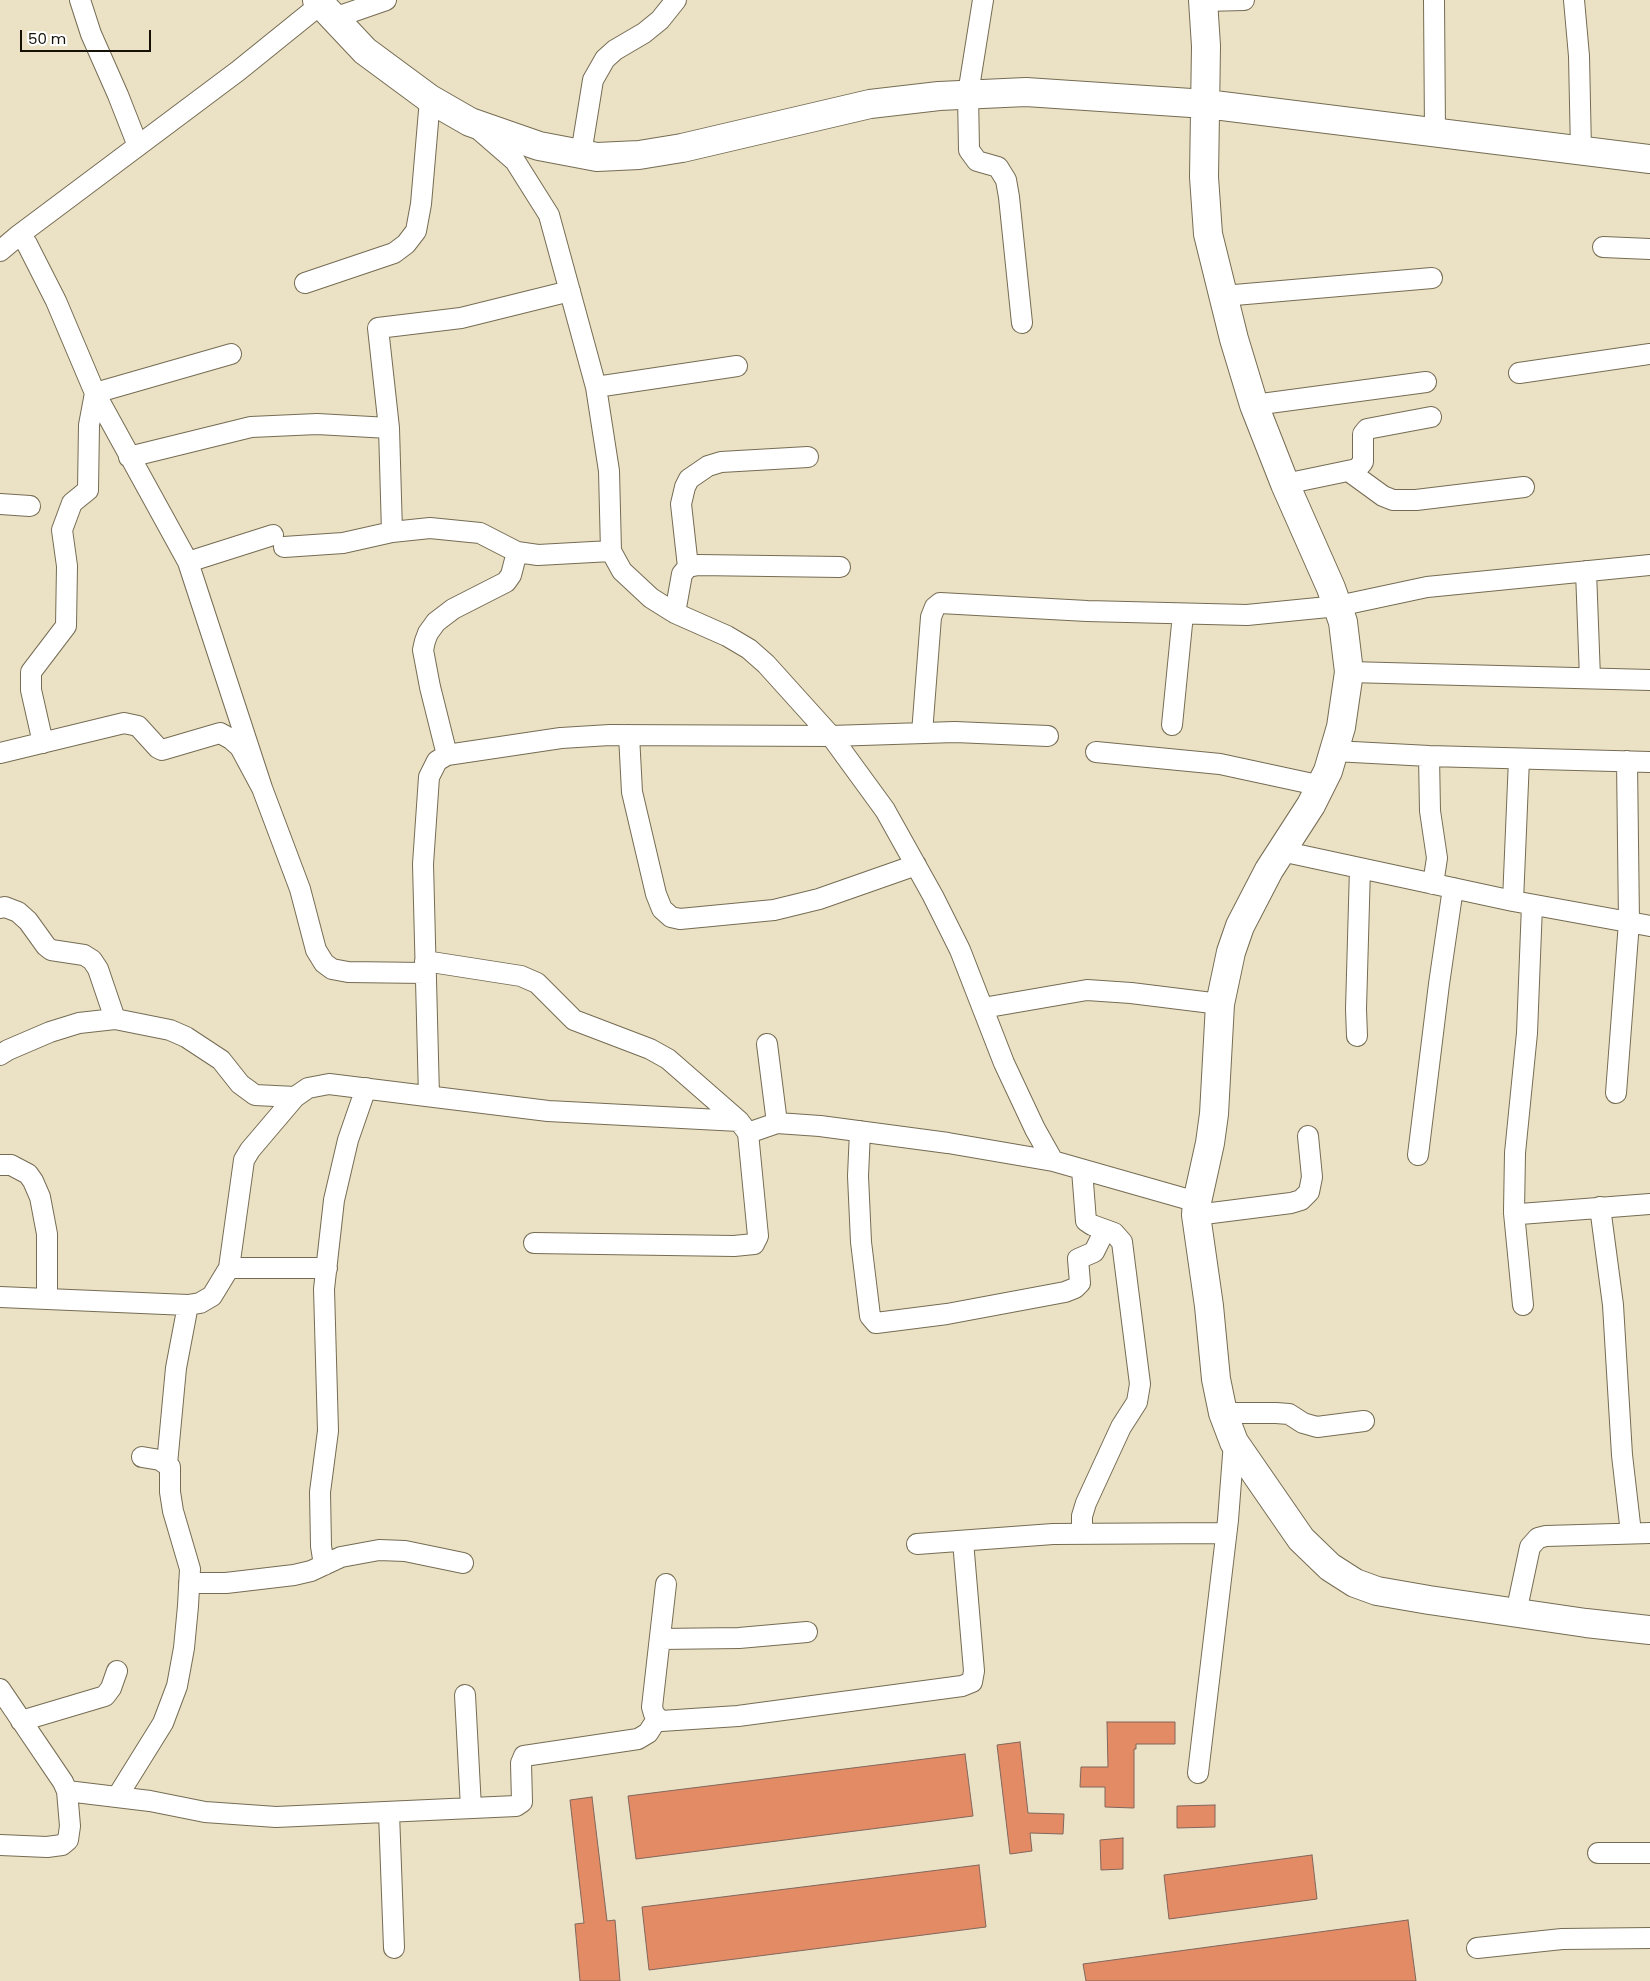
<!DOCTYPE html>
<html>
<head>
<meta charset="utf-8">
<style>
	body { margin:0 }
	#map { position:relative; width:1650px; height:1981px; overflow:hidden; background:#ebe1c5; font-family:Poppins,sans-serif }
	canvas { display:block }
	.scale { position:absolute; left:20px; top:30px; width:131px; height:22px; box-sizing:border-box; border:2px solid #161208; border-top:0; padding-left:6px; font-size:15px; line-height:18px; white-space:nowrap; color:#161208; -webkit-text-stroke:4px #fff; paint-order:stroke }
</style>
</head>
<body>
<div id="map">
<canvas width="1650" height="1981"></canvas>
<div class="scale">50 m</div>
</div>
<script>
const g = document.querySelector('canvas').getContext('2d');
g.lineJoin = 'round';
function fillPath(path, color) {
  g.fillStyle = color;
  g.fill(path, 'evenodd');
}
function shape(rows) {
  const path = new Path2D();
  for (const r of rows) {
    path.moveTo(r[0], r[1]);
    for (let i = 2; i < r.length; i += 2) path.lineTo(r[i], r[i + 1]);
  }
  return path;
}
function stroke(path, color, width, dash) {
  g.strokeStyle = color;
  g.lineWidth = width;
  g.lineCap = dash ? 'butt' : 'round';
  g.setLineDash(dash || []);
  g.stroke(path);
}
const building = shape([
	[1107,1722,1175,1722,1175,1744,1136,1744,1136,1749,1134,1749,1134,1808,1105,1807,1105,1787,1080,1787,1081,1767,1108,1767,1107,1722],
	[1020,1742,1028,1813,1064,1814,1063,1834,1030,1833,1032,1851,1010,1854,997,1745,1020,1742],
	[965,1754,973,1816,636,1859,628,1796,965,1754],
	[592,1797,607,1921,615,1920,620,1981,580,1981,575,1924,584,1923,570,1800,592,1797],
	[1215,1805,1215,1827,1177,1828,1177,1806,1215,1805],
	[1123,1838,1123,1869,1101,1870,1100,1840,1123,1838],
	[1312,1855,1317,1899,1169,1919,1164,1875,1312,1855],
	[979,1865,986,1927,649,1970,642,1907,979,1865],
	[1408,1920,1416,1981,1086,1981,1083,1964,1408,1920]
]);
fillPath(building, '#e38b65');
stroke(building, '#81665b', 1);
const street = shape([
	[80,0,91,34,118,95,138,146],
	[983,0,968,94,969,150,977,161,998,167,1006,180,1009,197,1022,323],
	[1434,0,1435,132],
	[1574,0,1579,56,1581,151],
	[1204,1,1244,0],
	[334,18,386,0],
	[477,128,515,161,549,215,596,387,609,471,611,551,622,571,651,598,675,613,727,636,749,649,766,664,831,736,885,810,933,896,960,950,1004,1063,1035,1129,1053,1161,1197,1202],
	[581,154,593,80,605,59,615,50,644,33,660,20,676,0],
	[19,235,27,244,56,301,95,393,188,562,262,788],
	[1603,247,1650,249],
	[0,251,19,235,238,71,321,4],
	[305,283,394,253,406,244,416,231,421,204,430,99],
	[1223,296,1432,278],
	[1519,373,1650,354],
	[596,387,737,366],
	[1254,405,1426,382],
	[389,428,378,328,461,318,570,291],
	[129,457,251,427,317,424,389,428,392,532],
	[1350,472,1383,496,1393,500,1416,500,1524,487],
	[1285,484,1357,469,1363,462,1363,434,1367,429,1431,417],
	[0,504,30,506],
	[284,547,343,543,392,532,430,528,480,533,517,552,538,555,611,551],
	[188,562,273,535],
	[688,567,681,504,685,487,689,479,708,466,721,462,808,457],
	[1586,571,1590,678],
	[675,613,682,574,688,567,698,565,840,567],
	[1349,672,1650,680],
	[1172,725,1183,614],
	[922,733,931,617,935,607,940,603,1087,611,1247,615,1338,606,1427,587,1650,565],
	[629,735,632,792,656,894,662,909,671,917,680,919,774,910,819,899,916,865],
	[43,743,31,690,31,672,66,626,67,566,62,530,72,503,88,490,89,425,95,393,231,354],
	[1334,751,1429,756,1650,762],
	[1096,752,1220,764,1322,786],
	[0,753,124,723,138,726,158,748,162,750,220,733,231,739,240,747,262,788,300,889,316,950,324,963,332,969,348,972,425,973],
	[447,755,430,687,423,650,425,641,428,633,436,622,453,609,506,582,511,575,517,552],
	[1429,756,1430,811,1437,858,1433,884],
	[1281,851,1513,901,1650,926],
	[1513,901,1519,759],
	[1532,905,1527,1033,1515,1153,1514,1211,1520,1214,1650,1204],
	[0,908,5,907,18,912,28,921,46,946,51,950,84,955,92,960,98,969,115,1019],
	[425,961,521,976,537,983,574,1020,650,1049,668,1059,739,1121,748,1133,758,1236,754,1244,734,1246,534,1243],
	[983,1008,1087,990,1131,993,1220,1004],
	[1357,1036,1356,1009,1360,868],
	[767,1044,777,1123],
	[0,1055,8,1050,50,1032,79,1023,115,1019,170,1030,186,1037,221,1060,240,1084,255,1095,295,1097],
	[1616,1093,1629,922,1627,761],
	[429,1096,423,864,429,777,437,761,447,755,561,738,610,735,831,736,955,732,1048,736],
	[860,1131,858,1176,861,1242,870,1316,876,1323,947,1314,1065,1292,1075,1288,1080,1283,1078,1259,1094,1252,1105,1230],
	[748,1133,777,1123,820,1126,948,1143,1053,1161],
	[1418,1155,1439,984,1453,888],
	[0,1165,11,1165,28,1174,33,1181,40,1197,47,1234,47,1298],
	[1082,1170,1086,1221,1092,1225,1114,1233,1122,1242,1140,1384,1137,1402,1121,1427,1086,1503,1082,1516,1082,1534],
	[1600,1207,1613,1305,1622,1455,1631,1533],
	[1514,1213,1523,1305],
	[1196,1215,1291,1203,1301,1200,1309,1192,1312,1177,1308,1136],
	[229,1268,327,1268],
	[0,1297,188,1305,200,1303,212,1296,229,1268,244,1160,250,1150,295,1097,308,1088,329,1084,548,1111,739,1121],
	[1223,1413,1276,1413,1289,1414,1303,1423,1317,1427,1364,1421],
	[167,1464,176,1368,188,1305],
	[917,1544,1053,1534,1226,1533],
	[324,1565,321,1546,320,1492,328,1431,324,1289,334,1200,348,1140,366,1088],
	[189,1583,226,1583,294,1575,311,1571,341,1557,379,1550,405,1551,463,1563],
	[666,1584,652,1707,654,1714,661,1721,738,1716,962,1686,972,1682,974,1671,963,1541],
	[1516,1613,1530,1547,1538,1538,1546,1536,1650,1533],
	[660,1639,739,1638,807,1632],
	[0,1689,63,1782,67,1791,70,1826,68,1840,62,1845,47,1847,0,1845],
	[465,1695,471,1808],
	[21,1721,105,1696,111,1688,117,1671],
	[1198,1773,1228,1520,1234,1442],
	[67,1791,150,1801,205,1812,276,1817,516,1806,522,1802,521,1763,524,1756,638,1739,648,1733,657,1719],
	[117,1797,163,1723,177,1686,184,1648,188,1606,190,1569,173,1511,170,1492,170,1467,160,1460,142,1457],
	[389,1813,394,1948],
	[1598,1853,1650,1853],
	[1477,1948,1562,1939,1650,1938]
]);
const secondary = shape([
	[317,0,365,51,430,99,470,122,539,146,597,157,639,155,682,148,870,104,939,96,1026,92,1206,104,1650,159],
	[1203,0,1206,46,1204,177,1208,234,1234,339,1254,405,1285,484,1331,588,1343,622,1349,672,1341,727,1328,771,1311,805,1269,870,1240,926,1231,952,1220,1004,1214,1114,1210,1143,1197,1202,1196,1215,1209,1306,1216,1379,1223,1413,1234,1442,1301,1539,1330,1567,1355,1583,1377,1591,1429,1600,1586,1623,1650,1630]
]);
stroke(street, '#756c53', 22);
stroke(secondary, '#756c53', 30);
stroke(street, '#fff', 20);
stroke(secondary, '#fff', 28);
</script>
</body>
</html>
